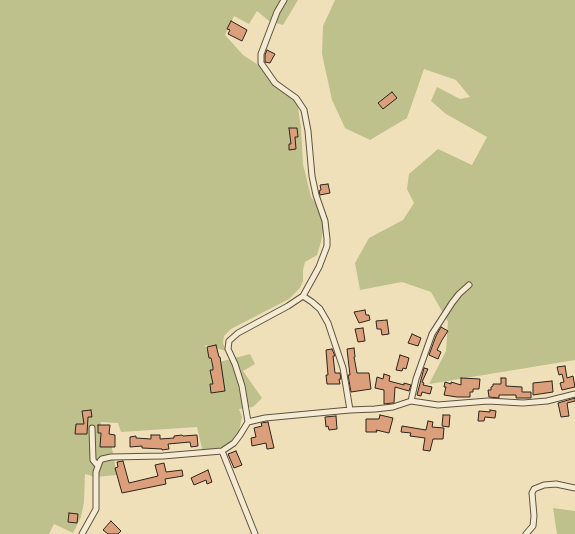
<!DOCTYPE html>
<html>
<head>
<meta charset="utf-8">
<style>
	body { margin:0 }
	canvas { display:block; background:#f0e0ba }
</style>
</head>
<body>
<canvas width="575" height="534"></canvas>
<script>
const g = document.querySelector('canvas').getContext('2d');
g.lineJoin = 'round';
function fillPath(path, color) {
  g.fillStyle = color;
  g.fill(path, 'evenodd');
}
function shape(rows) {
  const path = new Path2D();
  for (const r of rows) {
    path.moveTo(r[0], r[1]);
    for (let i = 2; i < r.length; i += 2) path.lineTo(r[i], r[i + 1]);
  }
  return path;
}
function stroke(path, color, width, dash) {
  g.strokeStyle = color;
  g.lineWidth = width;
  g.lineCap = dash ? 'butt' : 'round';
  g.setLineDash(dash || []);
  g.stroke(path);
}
fillPath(shape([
	[0,0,298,0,283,25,269,21,257,11,249,24,234,16,225,35,243,55,260,66,264,73,270,79,297,101,301,128,303,164,311,197,316,204,322,214,323,230,321,242,317,255,305,262,303,270,303,281,300,288,289,299,231,329,224,336,223,343,226,351,205,345,212,364,250,354,255,364,243,371,262,398,253,407,239,409,242,417,239,431,237,436,229,444,219,448,214,452,203,453,197,427,121,432,118,423,101,422,100,437,110,438,117,475,95,477,85,474,84,502,81,517,73,533,54,524,49,534,0,534],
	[335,0,575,0,575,360,429,384,446,351,448,322,431,292,402,282,360,290,355,263,369,238,403,220,414,203,407,189,409,174,438,149,472,165,487,137,446,114,431,101,437,87,460,99,470,97,456,80,424,69,407,118,370,140,345,128,332,100,322,54,323,26],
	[553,508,575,511,575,534,557,534]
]), '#bec18c');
const building = shape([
	[231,21,247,30,242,41,228,34,230,30,227,29,231,21],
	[267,50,275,54,270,63,265,62,265,55,267,50],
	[392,92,397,98,383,109,378,103,392,92],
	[289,128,297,128,298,137,295,137,296,149,289,150,289,144,291,144,289,128],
	[328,184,330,193,320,195,319,191,321,190,320,185,328,184],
	[365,310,366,315,369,315,370,320,359,323,354,312,365,310],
	[387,320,389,334,382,335,381,329,377,329,376,321,387,320],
	[441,327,448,331,442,340,437,350,441,352,438,359,429,355,436,336,441,327],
	[363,328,365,341,358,342,355,329,363,328],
	[412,334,421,338,418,346,408,343,412,334],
	[216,345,219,357,220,357,225,391,211,393,210,384,213,384,210,370,213,370,213,367,211,358,209,358,207,347,216,345],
	[354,348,355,357,354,357,357,373,369,373,371,389,351,392,348,375,350,375,347,349,354,348],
	[332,349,335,356,333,356,335,373,340,373,341,379,339,379,340,384,327,384,326,375,328,375,326,350,332,349],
	[400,355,409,358,406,369,403,368,402,371,396,370,400,355],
	[565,366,567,378,573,376,575,387,562,390,560,383,564,382,562,374,559,375,557,367,565,366],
	[424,368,428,369,422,382,424,383,423,385,432,387,430,394,422,392,421,396,417,395,424,368],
	[384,374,390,376,389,381,404,385,404,383,411,385,409,391,395,387,394,403,392,403,384,404,384,390,375,388,377,377,383,379,384,374],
	[461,378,480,379,479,389,473,389,473,392,470,392,470,397,457,397,444,395,446,387,444,387,445,382,451,384,451,382,461,385,461,378],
	[501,378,506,378,506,386,522,387,522,392,531,392,531,398,516,398,516,395,499,395,499,398,489,397,488,390,491,390,491,387,493,386,493,384,501,384,501,378],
	[552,381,553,392,533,395,533,383,552,381],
	[575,398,575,401,567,403,569,416,561,417,558,403,575,398],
	[91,410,92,417,88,417,87,434,75,434,76,424,84,424,82,411,91,410],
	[490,410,496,411,495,418,485,417,484,421,478,421,479,411,490,412,490,410],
	[380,415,393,418,389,433,376,430,377,432,366,432,366,419,379,419,380,415],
	[443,415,450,415,449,427,442,426,443,415],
	[336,416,337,429,329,430,328,426,326,427,325,417,336,416],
	[428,421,433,422,432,427,444,428,443,439,433,439,430,451,423,450,425,438,410,436,411,433,401,432,402,426,426,430,428,421],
	[268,422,274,448,267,449,266,443,252,446,251,438,256,437,254,428,262,426,261,423,268,422],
	[98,425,110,425,109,434,115,435,115,447,100,447,101,433,98,433,98,425],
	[151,435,160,435,160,439,174,438,174,436,182,435,183,436,197,435,198,446,191,447,190,442,168,444,169,449,162,450,162,449,142,448,142,446,130,447,130,437,136,436,136,438,151,439,151,435],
	[236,451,242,465,234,468,228,454,236,451],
	[123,461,129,483,158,476,155,465,164,463,166,472,182,470,183,476,165,479,166,484,122,493,115,468,118,467,117,462,123,461],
	[208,470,212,482,207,484,206,480,194,485,191,478,208,470],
	[69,513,78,514,77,523,68,522,69,513],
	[111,521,121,531,118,534,108,534,103,530,111,521]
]);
fillPath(building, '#db9f7c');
stroke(building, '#2d241a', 1);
const street = shape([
	[303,296,312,302,320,309,328,323,343,368,350,410],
	[411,401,416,379,432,334,452,303,459,294,469,285],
	[248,422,242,386,235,364,228,349,229,341,238,333,288,306,303,296,319,267,327,246,327,239,325,221,316,195,312,176,308,131,304,110,296,98,275,83,261,63,261,54,277,12,284,0],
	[92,428,93,460,98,466],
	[222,451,255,534],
	[82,534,96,509,96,472,100,461,102,459,111,457,163,456,222,451,234,443,240,435,248,422,265,418,350,410,375,409,393,407,411,401,438,405,488,401,523,403,547,401,575,394],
	[526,534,533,526,534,516,532,493,534,489,544,485,556,484,575,488]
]);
stroke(street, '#5e5342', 7);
stroke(street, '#f5ebd2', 5);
</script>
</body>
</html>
